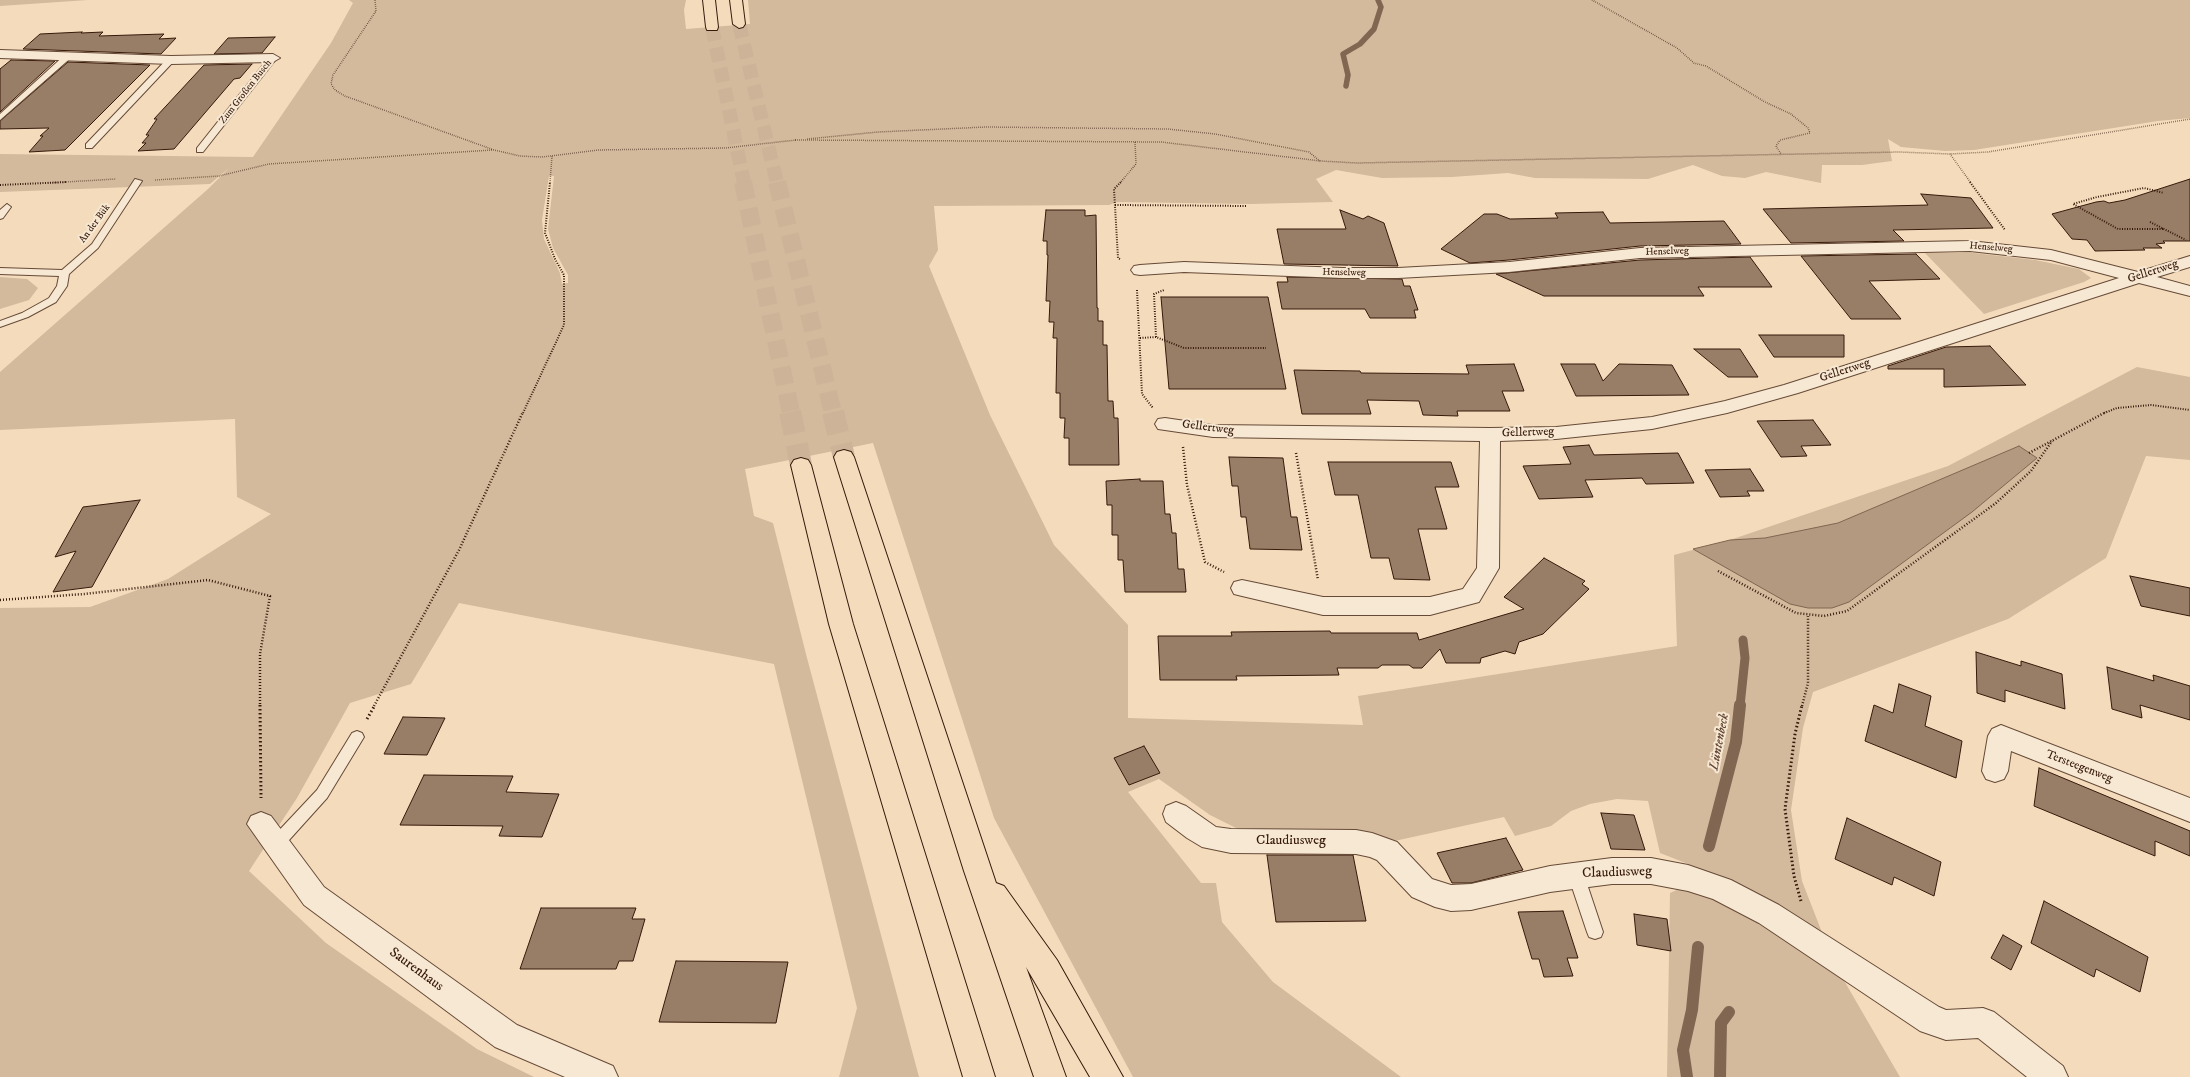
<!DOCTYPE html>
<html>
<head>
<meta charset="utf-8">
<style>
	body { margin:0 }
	canvas { display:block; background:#f3dbbb }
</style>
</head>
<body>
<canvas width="2190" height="1077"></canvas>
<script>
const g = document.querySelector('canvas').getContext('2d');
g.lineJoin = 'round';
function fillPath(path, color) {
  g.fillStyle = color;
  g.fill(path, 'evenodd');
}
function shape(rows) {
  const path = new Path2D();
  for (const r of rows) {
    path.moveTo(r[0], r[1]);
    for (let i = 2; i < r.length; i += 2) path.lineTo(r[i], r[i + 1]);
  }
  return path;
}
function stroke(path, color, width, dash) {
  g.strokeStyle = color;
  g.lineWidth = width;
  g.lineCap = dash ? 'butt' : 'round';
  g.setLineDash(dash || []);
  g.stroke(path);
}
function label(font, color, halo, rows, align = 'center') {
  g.font = font + ' "IM FELL DW Pica",serif';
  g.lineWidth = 4;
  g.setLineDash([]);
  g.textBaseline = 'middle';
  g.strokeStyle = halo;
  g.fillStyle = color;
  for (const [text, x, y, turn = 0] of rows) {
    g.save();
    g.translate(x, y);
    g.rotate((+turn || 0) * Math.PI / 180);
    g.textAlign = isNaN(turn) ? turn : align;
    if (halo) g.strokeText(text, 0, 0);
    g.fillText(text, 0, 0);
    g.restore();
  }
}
fillPath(shape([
	[0,0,88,0,0,6],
	[349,0,686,0,684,10,686,29,750,24,748,0,2190,0,2190,118,2158,121,1974,150,1945,151,1901,147,1888,139,1892,161,1862,165,1822,165,1821,183,1766,172,1745,178,1722,176,1693,165,1648,179,1535,178,1508,173,1452,177,1382,178,1336,170,1316,179,1333,202,1251,204,1117,202,1109,205,934,206,938,250,929,266,990,415,1054,545,1128,625,1128,718,1363,725,1358,696,1677,646,1674,555,1730,540,1948,466,2137,367,2190,377,2190,460,2146,456,2106,558,2008,619,1813,692,1803,728,1791,810,1802,881,1823,935,1729,880,1660,853,1648,801,1617,799,1590,804,1571,811,1551,826,1515,836,1504,817,1390,842,1238,829,1210,815,1159,779,1128,792,1201,883,1216,883,1222,922,1273,982,1401,1077,1133,1077,994,818,873,443,745,469,754,516,773,523,807,658,919,1077,839,1077,857,1008,774,664,459,603,411,684,350,703,297,798,249,871,326,943,477,1049,534,1077,0,1077,0,608,90,607,168,579,271,514,237,497,235,419,0,430,0,372,208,189,229,168,210,184,0,192,0,154,253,157,331,43,353,3],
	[549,176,554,176,548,229,553,248,568,275,568,283,562,284,560,273,544,239,542,220],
	[1925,253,1974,253,2035,260,2079,269,2091,278,2084,282,1984,314],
	[0,277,27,279,38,288,29,300,0,309],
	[1686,886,1707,890,1835,965,1900,1077,1667,1077,1670,893]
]), '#d3ba9d');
const water = shape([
	[2019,446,2037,458,1972,512,1849,602,1832,608,1808,608,1790,604,1693,549,1730,540,1765,538,1838,523,2019,446]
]);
fillPath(water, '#b3997f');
stroke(water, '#816651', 1);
stroke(shape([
	[1346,86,1348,75,1343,54,1360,44,1374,29,1381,7,1378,0]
]), '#816651', 5.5);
stroke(shape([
	[1740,706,1745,658,1743,640]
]), '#816651', 9);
stroke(shape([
	[1709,846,1736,742,1740,705],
	[1687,1077,1683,1050,1692,1010,1698,947],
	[1720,1077,1721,1023,1729,1012]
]), '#816651', 12);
const building = shape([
	[82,32,81,33,103,32,99,36,164,34,159,39,176,38,161,54,23,49,40,34,82,32],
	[275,37,262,53,214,54,228,38,275,37],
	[11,60,55,61,0,112,0,69,11,60],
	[68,62,150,65,65,150,29,152,43,136,40,136,49,128,0,129,0,121,68,62],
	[252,64,240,78,234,79,174,149,138,151,146,143,142,143,149,135,146,135,157,119,154,119,204,65,252,64],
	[2190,179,2190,241,2163,241,2165,243,2156,244,2162,248,2143,248,2145,250,2095,251,2087,240,2072,239,2052,214,2096,202,2104,201,2109,203,2125,200,2190,179],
	[1921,194,1971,198,1993,228,1893,230,1904,241,1791,243,1763,209,1928,205,1921,194],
	[1046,210,1085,210,1085,216,1096,215,1097,308,1098,308,1098,321,1103,321,1103,345,1107,345,1108,401,1113,401,1114,418,1118,418,1119,465,1069,465,1069,438,1064,438,1065,418,1060,418,1060,393,1056,393,1057,338,1053,338,1054,322,1049,322,1050,301,1046,301,1048,255,1047,255,1047,241,1043,241,1046,210],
	[1340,210,1363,219,1368,216,1384,223,1398,266,1284,264,1277,229,1346,229,1340,210],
	[1603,212,1610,223,1724,221,1741,244,1640,246,1509,260,1470,263,1441,249,1484,214,1497,214,1510,219,1558,218,1555,213,1603,212],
	[1916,254,1940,279,1869,281,1901,319,1851,319,1801,256,1916,254],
	[1750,257,1772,287,1698,287,1704,296,1544,296,1496,274,1640,260,1750,257],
	[1287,277,1402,279,1404,286,1410,286,1418,310,1414,310,1416,318,1370,318,1365,309,1282,309,1277,282,1288,282,1287,277],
	[1161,297,1268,297,1286,389,1169,389,1161,297],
	[1759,335,1844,335,1844,357,1774,357,1759,335],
	[1990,346,2026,385,1944,387,1944,369,1888,369,1888,366,1946,347,1990,346],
	[1694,349,1740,349,1758,377,1728,377,1694,349],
	[1514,364,1524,391,1502,391,1510,411,1457,411,1458,416,1423,415,1419,401,1367,400,1371,414,1302,414,1294,370,1360,371,1361,373,1469,374,1466,365,1514,364],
	[1561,364,1595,364,1603,381,1619,364,1672,365,1689,395,1576,396,1561,364],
	[1813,420,1831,445,1801,446,1807,456,1781,457,1757,421,1813,420],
	[1589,445,1594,455,1678,453,1694,483,1646,484,1642,478,1585,480,1593,497,1539,499,1523,466,1571,464,1563,447,1589,445],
	[1229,457,1283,458,1291,517,1297,517,1302,550,1250,549,1246,517,1241,517,1238,486,1232,486,1229,457],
	[1328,462,1451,462,1459,487,1435,487,1447,529,1418,529,1430,580,1394,579,1389,558,1371,558,1358,495,1335,495,1328,462],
	[1750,469,1764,491,1747,491,1750,496,1720,497,1705,470,1750,469],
	[1140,479,1140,481,1163,481,1165,514,1170,514,1172,533,1176,533,1178,569,1184,569,1186,592,1125,592,1123,560,1118,560,1118,535,1112,535,1112,505,1107,505,1106,481,1140,479],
	[140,500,92,587,53,592,76,551,55,557,83,507,140,500],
	[1544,558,1585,581,1582,584,1589,589,1543,634,1519,642,1515,654,1505,651,1481,658,1480,663,1446,663,1440,649,1422,668,1413,668,1409,665,1382,665,1378,668,1337,668,1339,675,1236,676,1237,680,1160,680,1158,636,1232,636,1231,632,1330,631,1331,633,1417,633,1419,640,1524,609,1504,597,1544,558],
	[2130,576,2190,588,2190,616,2141,606,2130,576],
	[1976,652,2021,666,2021,661,2062,674,2065,709,2005,690,2005,702,1977,693,1976,652],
	[2107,667,2154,681,2153,675,2190,686,2190,720,2140,705,2142,718,2112,709,2107,667],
	[1899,684,1931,696,1925,726,1962,741,1956,778,1865,741,1874,705,1893,713,1899,684],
	[403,717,445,718,427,755,384,754,403,717],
	[1144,746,1160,773,1129,785,1114,758,1144,746],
	[2039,768,2190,831,2190,856,2155,841,2155,856,2034,806,2039,768],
	[424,775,513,776,506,792,559,794,542,837,499,836,503,826,400,825,424,775],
	[1601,813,1634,815,1645,850,1611,849,1601,813],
	[1847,818,1941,862,1934,896,1894,877,1892,885,1835,859,1847,818],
	[1506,838,1523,870,1471,883,1452,883,1437,853,1506,838],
	[1267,855,1353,855,1366,921,1276,922,1267,855],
	[2044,901,2148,957,2140,992,2096,969,2094,977,2031,943,2044,901],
	[541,908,636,908,632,919,645,919,633,961,619,961,616,969,520,969,541,908],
	[1563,911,1578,958,1567,958,1573,976,1544,977,1539,959,1532,959,1518,912,1563,911],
	[1634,914,1667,919,1671,951,1637,945,1634,914],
	[2003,935,2022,946,2011,970,1991,958,2003,935],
	[676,961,788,962,776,1023,659,1022,676,961]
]);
fillPath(building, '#997e67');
stroke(building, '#37190b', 1);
stroke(shape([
	[739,24,777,183],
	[712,27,744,183]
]), '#cdb498', 14, [14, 7]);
stroke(shape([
	[743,182,791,413],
	[777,182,833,413]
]), '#cdb498', 18, [18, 9]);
stroke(shape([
	[790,412,801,465],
	[833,412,844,457]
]), '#cdb498', 22, [22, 11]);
const lane = shape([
	[67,53,74,55,0,120,0,114,67,53],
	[270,56,277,58,203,152,197,152,197,148,270,56],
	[168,58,175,60,92,148,86,148,86,144,168,58],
	[135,179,142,181,98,248,69,274,67,286,56,302,28,317,0,327,0,321,22,313,49,298,57,286,59,276,0,274,0,268,62,270,92,244,135,179],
	[7,204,11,207,3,218,0,219,0,210,7,204],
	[357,731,362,733,364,737,327,798,281,849,276,851,271,849,268,844,271,839,317,790,352,733,357,731],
	[1576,868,1581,870,1584,875,1603,932,1601,937,1595,939,1589,937,1587,932,1568,875,1571,870,1576,868]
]);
const street = shape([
	[0,50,171,56,273,54,280,58,273,62,171,64,0,58,0,50],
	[1970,241,2051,250,2138,272,2190,256,2190,267,2157,277,2190,286,2190,296,2139,283,1798,393,1727,413,1652,429,1556,439,1500,441,1499,568,1479,602,1430,615,1323,615,1242,596,1234,594,1231,588,1234,582,1242,580,1323,597,1430,597,1463,589,1477,568,1480,441,1213,437,1158,429,1155,424,1158,419,1165,418,1213,425,1490,428,1556,427,1652,417,1725,401,1784,385,2119,278,2051,260,1970,251,1640,258,1509,272,1398,278,1343,278,1184,272,1140,275,1134,274,1131,270,1134,266,1140,265,1184,262,1343,268,1398,268,1509,262,1640,248,1970,241],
	[2001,725,2190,798,2190,822,2011,751,2008,771,2004,779,1995,782,1986,779,1982,771,1988,736,1992,729,2001,725],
	[1176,802,1186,806,1216,827,1231,829,1356,830,1372,833,1397,842,1432,879,1451,885,1471,884,1550,866,1612,858,1651,858,1688,865,1731,880,1779,905,1939,1007,1946,1010,1983,1008,1994,1012,2063,1066,2068,1077,2027,1077,1978,1038,1946,1040,1920,1031,1759,923,1713,899,1688,891,1651,884,1612,884,1550,892,1471,910,1451,911,1435,907,1412,897,1377,860,1370,857,1356,854,1231,853,1202,847,1187,838,1166,822,1163,814,1166,806,1176,802],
	[261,812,271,816,324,887,517,1025,613,1066,618,1077,565,1077,495,1047,304,905,247,824,251,816,261,812]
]);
const highway = shape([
	[703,0,715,0,718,27,717,30,707,30,706,27,703,0],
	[730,0,742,0,745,24,743,27,739,28,733,24,730,0],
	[844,450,851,452,854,457,996,883,1004,886,1057,960,1123,1077,1090,1077,1026,967,1066,1077,1034,1077,964,871,834,457,837,452,844,450],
	[801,458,808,460,811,465,853,624,995,1077,963,1077,829,624,791,465,794,460,801,458]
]);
stroke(lane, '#664a37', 2);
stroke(street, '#664a37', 2);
stroke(highway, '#37190b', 2);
stroke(shape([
	[375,0,376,11,333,75,331,84,335,90,345,96,494,150,520,156,542,157,598,150,725,148,796,140],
	[1592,0,1677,48,1694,63,1706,66,1765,102,1791,114,1808,128,1810,133,1780,140,1776,146,1781,154],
	[807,139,878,132,986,127,1168,129,1215,134,1309,152,1320,161],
	[795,140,1161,142,1321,161,1357,163,1899,152,1950,154,1988,152,2190,119],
	[1950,154,1971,183],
	[155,180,219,176,269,164,492,150],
	[48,183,116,179],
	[550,183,552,156],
	[1120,183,1136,164,1135,142]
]), '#37190b', 1.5, [0.5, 1.5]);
stroke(shape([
	[1970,182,2005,230],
	[0,185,67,182],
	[1115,205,1247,206],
	[2150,222,2186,240],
	[2163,229,2118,229,2073,204,2097,197,2144,188,2164,193],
	[1120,259,1118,258,1114,189,1121,182],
	[1137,290,1142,394,1153,408],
	[1156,337,1154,294,1164,290],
	[1140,338,1156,337,1184,348,1266,348],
	[523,413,564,325,564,275,555,259,545,233,550,182],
	[2104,413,2117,408,2151,405,2190,410]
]), '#37190b', 2, [1, 1.5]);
stroke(shape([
	[1183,447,1187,485,1205,562,1224,572],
	[1296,453,1318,580],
	[2029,453,2106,412],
	[1718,571,1796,613,1824,616,1847,611,1996,503,2031,471,2052,441],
	[0,600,84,594,208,580,270,596,260,654,260,706],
	[374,706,459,550,523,412],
	[1802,706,1808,683,1808,616]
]), '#37190b', 2.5, [1, 2]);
stroke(shape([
	[260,705,261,798],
	[367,719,375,705],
	[1801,901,1794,876,1785,809,1795,734,1802,705]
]), '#37190b', 3, [1.5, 2.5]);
fillPath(lane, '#f7e8d3');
fillPath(street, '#f7e8d3');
fillPath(highway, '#f3dbbb');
label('10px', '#37190b', '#f7e8d3', [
	["Zum Großen Busch",246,92,-52],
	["An der Bük",95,224,-54],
	["Henselweg",1991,248,5],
	["Henselweg",1667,252,-2],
	["Henselweg",1344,273,1]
]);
label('12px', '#37190b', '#f7e8d3', [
	["Gellertweg",2153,272,-18],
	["Gellertweg",1845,371,-18],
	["Gellertweg",1208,428,7],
	["Gellertweg",1528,433,-2],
	["Tersteegenweg",2079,767,21]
]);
label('italic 13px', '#624634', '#f7e8d3', [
	["Lüntenbeck",1720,742,-79]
]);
label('14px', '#37190b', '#f7e8d3', [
	["Claudiusweg",1291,841],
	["Claudiusweg",1617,873,-2],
	["Saurenhaus",416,970,36]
]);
</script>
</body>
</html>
